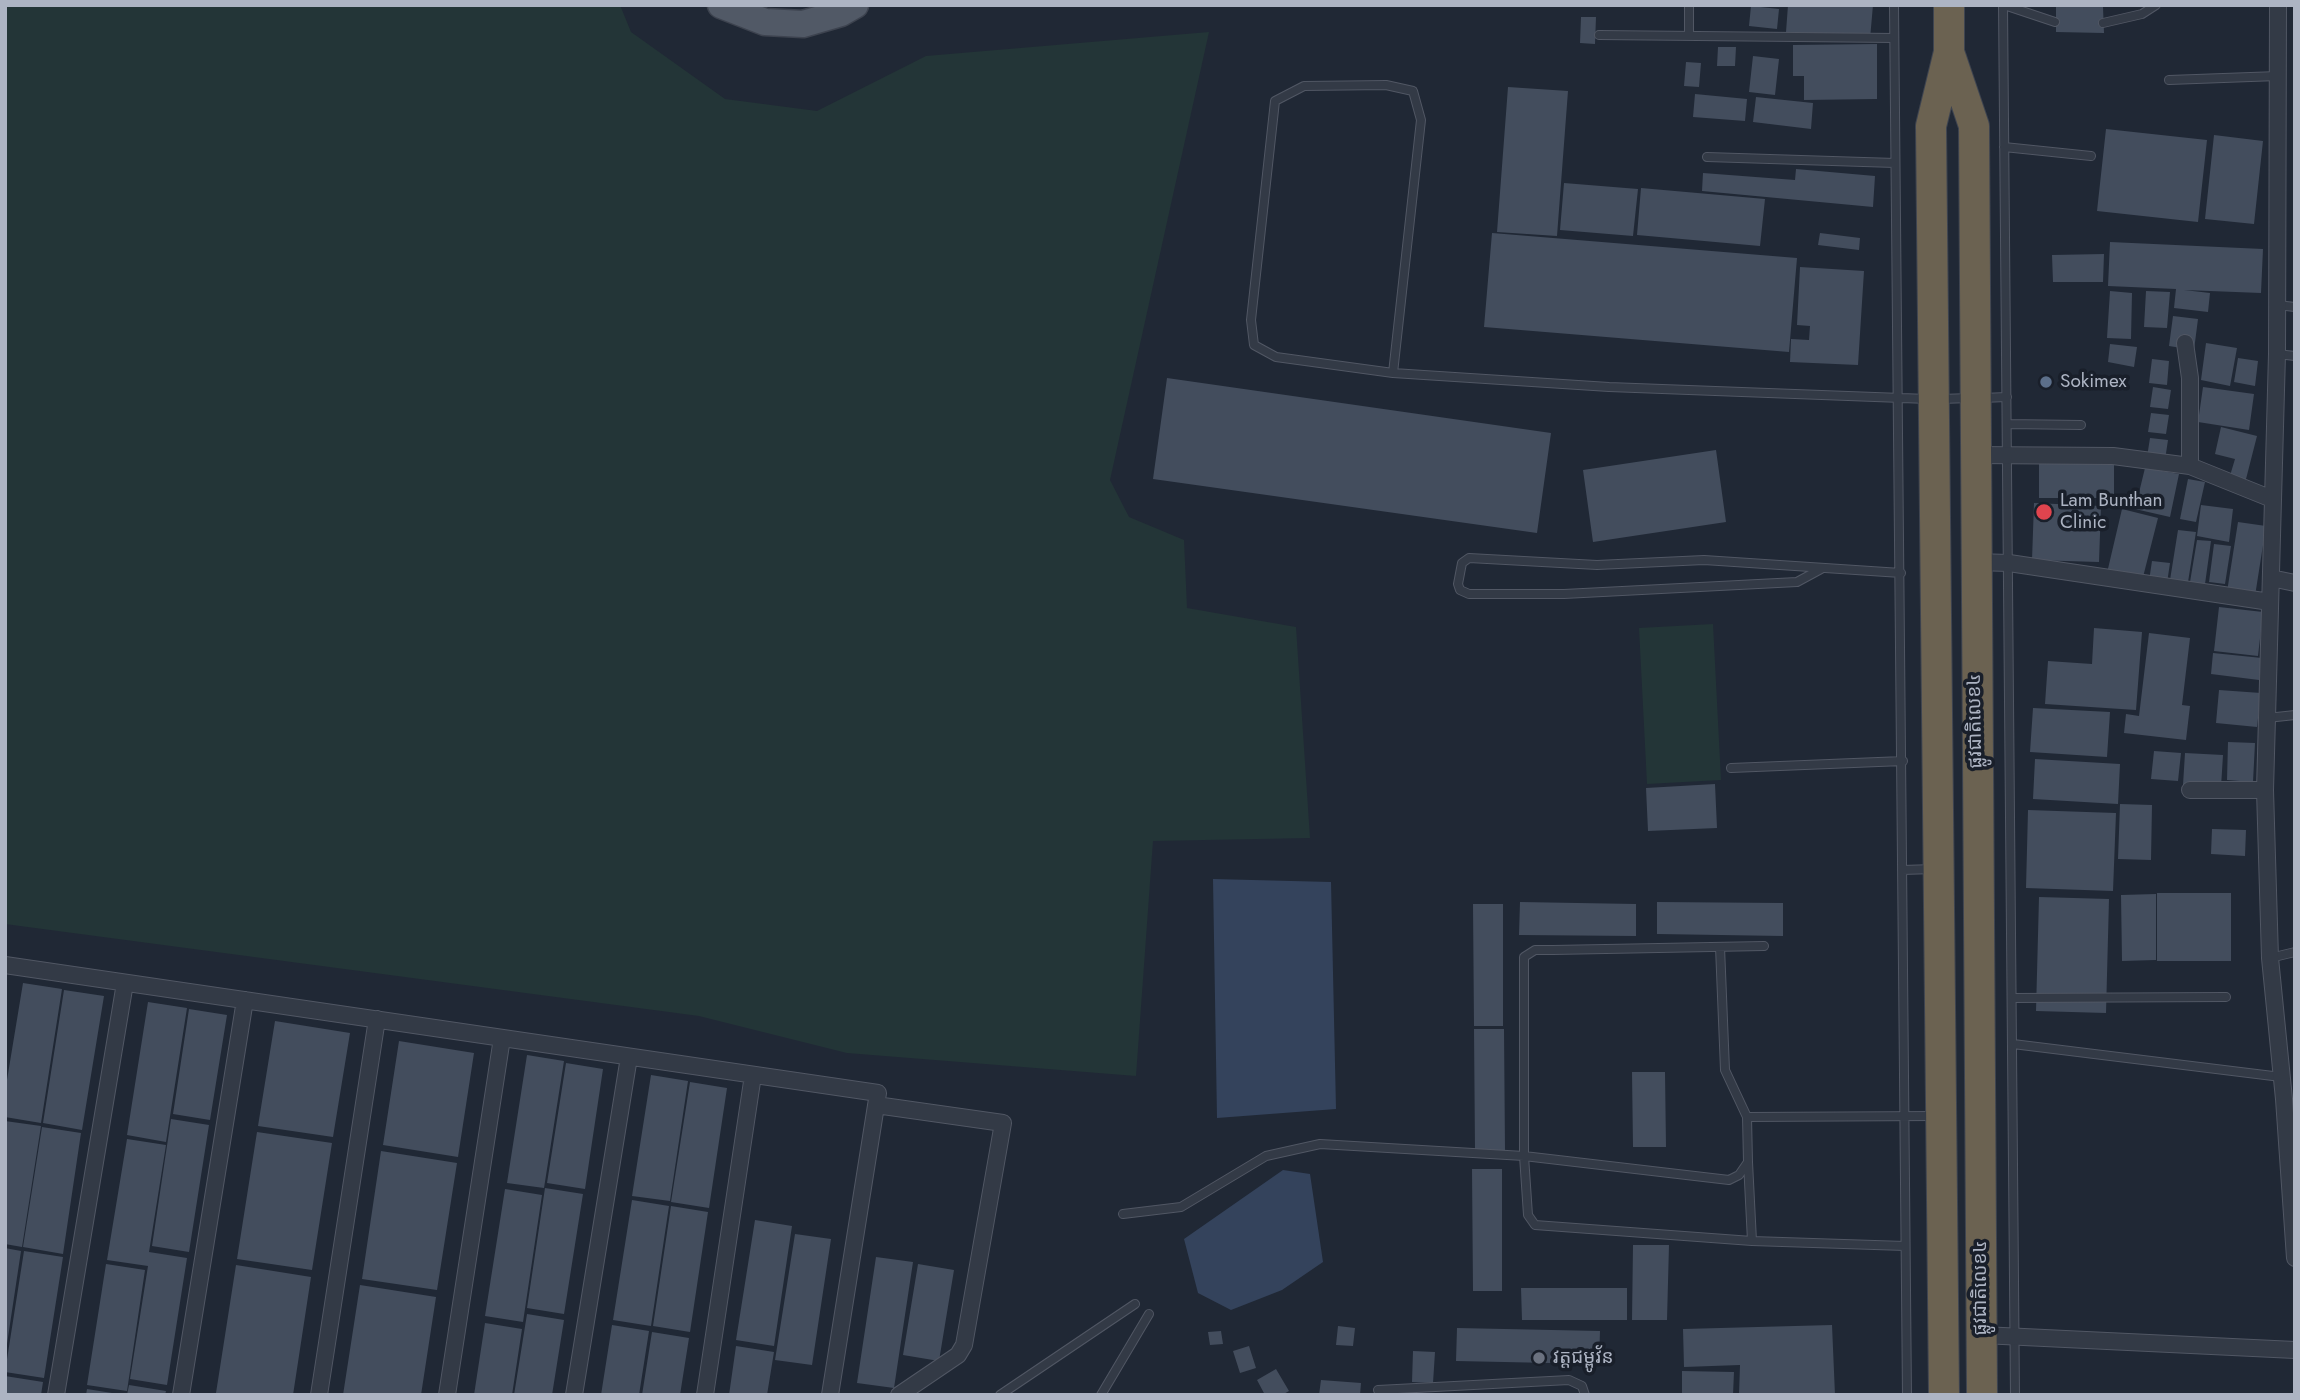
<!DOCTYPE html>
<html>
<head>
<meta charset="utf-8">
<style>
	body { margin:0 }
	#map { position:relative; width:2300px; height:1400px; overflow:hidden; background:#202835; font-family:Jost,sans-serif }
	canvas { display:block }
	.frame { position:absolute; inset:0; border:7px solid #adb4c3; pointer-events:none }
</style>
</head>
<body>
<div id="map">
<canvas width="2300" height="1400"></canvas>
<div class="frame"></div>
</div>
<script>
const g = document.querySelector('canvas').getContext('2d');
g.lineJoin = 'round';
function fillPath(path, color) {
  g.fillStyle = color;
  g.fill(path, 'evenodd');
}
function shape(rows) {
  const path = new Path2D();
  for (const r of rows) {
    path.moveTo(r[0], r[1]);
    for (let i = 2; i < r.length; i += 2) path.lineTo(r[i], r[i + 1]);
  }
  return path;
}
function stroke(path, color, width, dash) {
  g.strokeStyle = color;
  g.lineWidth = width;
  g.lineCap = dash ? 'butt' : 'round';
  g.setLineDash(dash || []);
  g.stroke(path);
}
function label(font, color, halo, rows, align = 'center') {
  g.font = font + ' Jost,"Noto Sans Khmer",sans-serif';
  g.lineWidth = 7;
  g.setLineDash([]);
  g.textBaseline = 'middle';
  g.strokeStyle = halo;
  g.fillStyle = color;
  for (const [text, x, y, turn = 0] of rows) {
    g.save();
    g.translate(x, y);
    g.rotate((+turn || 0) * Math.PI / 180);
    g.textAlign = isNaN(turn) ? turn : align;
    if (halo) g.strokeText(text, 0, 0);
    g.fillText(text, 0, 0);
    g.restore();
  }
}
fillPath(shape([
	[5,5,620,5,631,32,725,99,817,111,926,56,1209,32,1110,480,1129,517,1184,540,1187,608,1296,627,1310,838,1153,841,1136,1076,847,1053,699,1016,5,924],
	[1713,624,1721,780,1647,784,1639,628]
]), '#233537');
fillPath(shape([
	[1213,879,1331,882,1336,1109,1217,1118],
	[1283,1170,1310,1174,1323,1262,1282,1290,1231,1310,1198,1293,1184,1239]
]), '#34435c');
fillPath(shape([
	[1788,5,1873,5,1870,39,1786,32],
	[1751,6,1779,9,1777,29,1749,26],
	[2056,7,2103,7,2104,33,2056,32],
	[1581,17,1596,17,1595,44,1580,43],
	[1877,44,1877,99,1804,100,1804,76,1793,76,1793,45],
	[1718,47,1736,47,1735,66,1717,66],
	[1753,56,1779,59,1775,95,1749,92],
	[1686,62,1701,63,1699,87,1684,86],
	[1508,87,1568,91,1557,236,1497,232],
	[1695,94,1747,99,1745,121,1693,117],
	[1756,97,1813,103,1811,129,1753,122],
	[2106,129,2207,140,2198,222,2097,211],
	[2214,135,2263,141,2254,224,2205,219],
	[1796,169,1875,176,1873,207,1702,191,1703,173,1795,180],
	[1564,183,1638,189,1633,236,1560,230],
	[1641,188,1765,199,1760,246,1637,235],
	[1492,233,1797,258,1789,352,1484,327],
	[1820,233,1860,238,1859,250,1818,245],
	[2110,242,2263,249,2261,293,2184,290,2210,293,2208,312,2174,308,2176,289,2108,286],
	[2104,254,2103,282,2053,282,2052,255],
	[1800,267,1864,271,1858,365,1790,362,1791,339,1809,340,1810,326,1797,325],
	[2110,291,2132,293,2131,339,2107,338],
	[2146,291,2170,292,2167,328,2144,327],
	[2173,316,2198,319,2194,350,2169,346],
	[2206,343,2237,348,2230,386,2201,380],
	[2110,344,2137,347,2134,367,2108,362],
	[2238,358,2258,361,2255,386,2234,382],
	[2152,359,2169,361,2167,385,2149,383],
	[1167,378,1551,433,1537,533,1153,479],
	[2153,387,2171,390,2168,409,2150,407],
	[2203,387,2254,394,2249,430,2198,422],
	[2151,413,2169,415,2166,434,2148,432],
	[2221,427,2257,436,2245,483,2229,479,2235,459,2215,454],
	[2150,438,2168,440,2165,460,2147,457],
	[1716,450,1726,522,1593,542,1583,470],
	[2039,460,2114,460,2114,498,2039,498],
	[2145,468,2179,474,2170,517,2135,509],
	[2188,479,2205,482,2196,522,2180,519],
	[2034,503,2101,506,2099,562,2032,560],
	[2201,505,2233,509,2229,542,2197,536],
	[2122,509,2158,518,2142,581,2107,573],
	[2238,522,2266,526,2255,596,2227,592],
	[2178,530,2196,532,2188,582,2170,580],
	[2197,540,2211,541,2205,584,2190,582],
	[2214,544,2231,546,2225,584,2209,582],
	[2152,561,2170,563,2167,583,2149,581],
	[2219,607,2263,612,2258,656,2214,651],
	[2094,628,2142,632,2136,710,2045,704,2048,661,2092,664],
	[2149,633,2190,638,2182,705,2190,706,2186,740,2124,733,2126,714,2139,716],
	[2213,653,2262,658,2259,680,2211,674],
	[2219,690,2261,693,2257,727,2216,723],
	[2033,708,2110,712,2107,757,2030,752],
	[2228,742,2255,743,2253,782,2227,780],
	[2154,751,2181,753,2178,781,2151,779],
	[2185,753,2223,755,2221,787,2183,785],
	[2035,759,2120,764,2118,804,2033,799],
	[1715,784,1717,828,1648,831,1646,788],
	[2120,804,2152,805,2151,860,2118,859],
	[2028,810,2116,813,2113,891,2026,888],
	[2212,829,2246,830,2245,856,2211,854],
	[2157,893,2231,893,2231,961,2157,961],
	[2156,894,2156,960,2122,961,2121,895],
	[2039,897,2109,899,2106,1013,2036,1011],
	[1520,902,1636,904,1636,936,1519,935],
	[1657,902,1783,903,1783,936,1657,934],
	[1473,904,1503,904,1503,1026,1474,1026],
	[23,983,62,989,41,1123,5,1117,5,1092],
	[64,990,104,996,82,1130,43,1123],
	[148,1002,187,1008,166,1142,127,1135],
	[189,1009,227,1015,210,1120,173,1114],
	[275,1021,350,1033,333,1137,258,1126],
	[1474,1029,1504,1029,1505,1150,1475,1151],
	[399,1041,474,1053,458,1157,383,1145],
	[527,1055,564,1061,544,1188,507,1183],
	[566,1063,603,1069,585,1189,547,1183],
	[1632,1072,1665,1072,1666,1147,1633,1147],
	[651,1075,688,1081,670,1201,632,1196],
	[690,1082,727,1088,709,1208,671,1202],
	[171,1119,209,1125,189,1252,152,1246],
	[5,1121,41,1126,22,1247,5,1244],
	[42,1127,81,1133,63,1254,23,1247],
	[257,1132,332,1143,312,1270,237,1259],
	[127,1139,166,1145,149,1252,187,1258,167,1385,130,1379,148,1266,107,1260],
	[381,1151,457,1163,437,1290,362,1279],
	[1472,1169,1502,1169,1502,1291,1473,1291],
	[545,1188,583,1194,564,1314,527,1308],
	[505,1189,542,1195,523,1322,485,1316],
	[632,1200,669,1206,651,1326,613,1320],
	[671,1206,708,1212,690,1332,653,1326],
	[755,1220,792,1226,774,1346,736,1340],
	[795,1234,831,1239,812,1365,775,1360],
	[1633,1245,1669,1245,1667,1320,1632,1320],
	[5,1248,21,1251,7,1344,5,1344],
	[24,1251,63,1257,44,1378,5,1372],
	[876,1257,913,1262,894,1388,857,1383],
	[106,1264,145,1270,127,1391,87,1385],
	[918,1264,954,1270,939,1361,903,1355],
	[236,1265,311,1277,293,1395,216,1393],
	[360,1285,436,1297,421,1395,343,1395],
	[1521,1288,1627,1288,1627,1320,1522,1320],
	[527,1314,564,1320,552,1395,514,1395],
	[485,1323,522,1329,512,1395,474,1395],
	[612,1325,649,1331,639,1395,601,1395],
	[1832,1325,1835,1395,1739,1395,1740,1365,1684,1367,1683,1329],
	[1338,1326,1355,1328,1353,1346,1336,1345],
	[1457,1328,1600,1331,1599,1364,1456,1361],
	[1221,1331,1223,1344,1210,1345,1208,1332],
	[652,1332,689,1338,680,1395,642,1395],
	[736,1346,774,1352,767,1395,729,1395],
	[1249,1346,1256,1368,1240,1373,1233,1351],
	[1413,1351,1435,1352,1433,1383,1412,1382],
	[1276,1369,1289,1391,1282,1395,1265,1395,1257,1380],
	[1682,1371,1734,1372,1733,1395,1682,1395],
	[5,1376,43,1382,41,1395,5,1395],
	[1321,1380,1361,1383,1360,1395,1319,1395],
	[129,1385,166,1391,165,1395,127,1395],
	[87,1389,112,1393,112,1395,86,1395]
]), '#434d5d');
const lane = shape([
	[1689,5,1689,36],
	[1894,5,1907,1395],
	[2003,5,2015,1395],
	[2004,5,2055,22],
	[2103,23,2142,14,2156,5],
	[1599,35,1894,38],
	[2169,80,2278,76],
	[2004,147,2091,156],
	[1707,157,1895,163],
	[2277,305,2295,307],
	[2277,354,2295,356],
	[1393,373,1276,357,1254,345,1251,320,1275,101,1304,86,1386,85,1413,91,1421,120,1393,373,1609,387,1928,399],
	[1982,398,2007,397],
	[1941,399,1970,398],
	[2007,424,2081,425],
	[1821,569,1797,582,1564,594,1469,594,1460,590,1458,584,1462,563,1469,558,1597,565,1704,560,1901,573],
	[2267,718,2295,715],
	[1731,768,1903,761],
	[1902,870,1934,869],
	[1764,946,1553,950,1535,950,1524,957,1524,1156,1528,1215,1535,1225,1752,1241,1905,1246],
	[2270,958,2295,952],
	[2012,998,2226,997],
	[2013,1044,2281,1077],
	[1747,1117,1935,1116],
	[1748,1162,1752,1241],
	[1123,1214,1181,1207,1266,1156,1320,1144,1524,1156,1729,1180,1739,1175,1748,1162,1747,1117,1725,1070,1720,947],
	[1378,1390,1569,1380,1582,1386,1585,1395],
	[1000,1395,1135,1304],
	[1101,1395,1149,1314]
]);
const street = shape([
	[2278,5,2277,354,2265,790,2270,958,2284,1099,2295,1258],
	[2185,343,2190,378,2190,466,2272,499],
	[1974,455,2113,456,2190,466],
	[1975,562,2009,563,2270,602],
	[2271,578,2295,583],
	[2190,790,2265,790],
	[5,965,878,1093,830,1395],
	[876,1105,1003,1123,964,1345,958,1355,899,1395],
	[1982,1335,2295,1350],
	[56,1395,125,983],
	[181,1395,245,1000],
	[319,1395,377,1019],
	[447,1395,502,1038],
	[574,1395,629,1057],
	[705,1395,753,1075]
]);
const primary = shape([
	[721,5,765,22,803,24,841,13,855,5]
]);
const highway = shape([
	[1949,52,1974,126,1982,1395],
	[1944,1395,1931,126,1949,52,1949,5]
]);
stroke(lane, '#515764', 10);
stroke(street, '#515764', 18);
stroke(primary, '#3d434f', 29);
stroke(highway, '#3e4450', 32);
stroke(lane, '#333a46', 8);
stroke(street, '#333a46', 16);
stroke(primary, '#515966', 26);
stroke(highway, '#6b6251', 30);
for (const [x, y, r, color] of [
	[2046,382,7,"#5c6f8a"],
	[2044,512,9,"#e0444e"],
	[1539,1358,7,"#6b7280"]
]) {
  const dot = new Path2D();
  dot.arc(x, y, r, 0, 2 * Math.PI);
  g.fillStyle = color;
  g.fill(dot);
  stroke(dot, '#191f2a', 2.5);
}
label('19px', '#adb4c3', '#191f2a', [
	["Sokimex",2060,382],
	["Lam Bunthan",2060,501],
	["Clinic",2060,523],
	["វត្តជម្ពូវ័ន",1553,1358]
], 'left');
label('19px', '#adb4c3', '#191f2a', [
	["ផ្លូវជាតិលេខ៤",1976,721,-91],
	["ផ្លូវជាតិលេខ៤",1981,1288,-90]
]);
</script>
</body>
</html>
